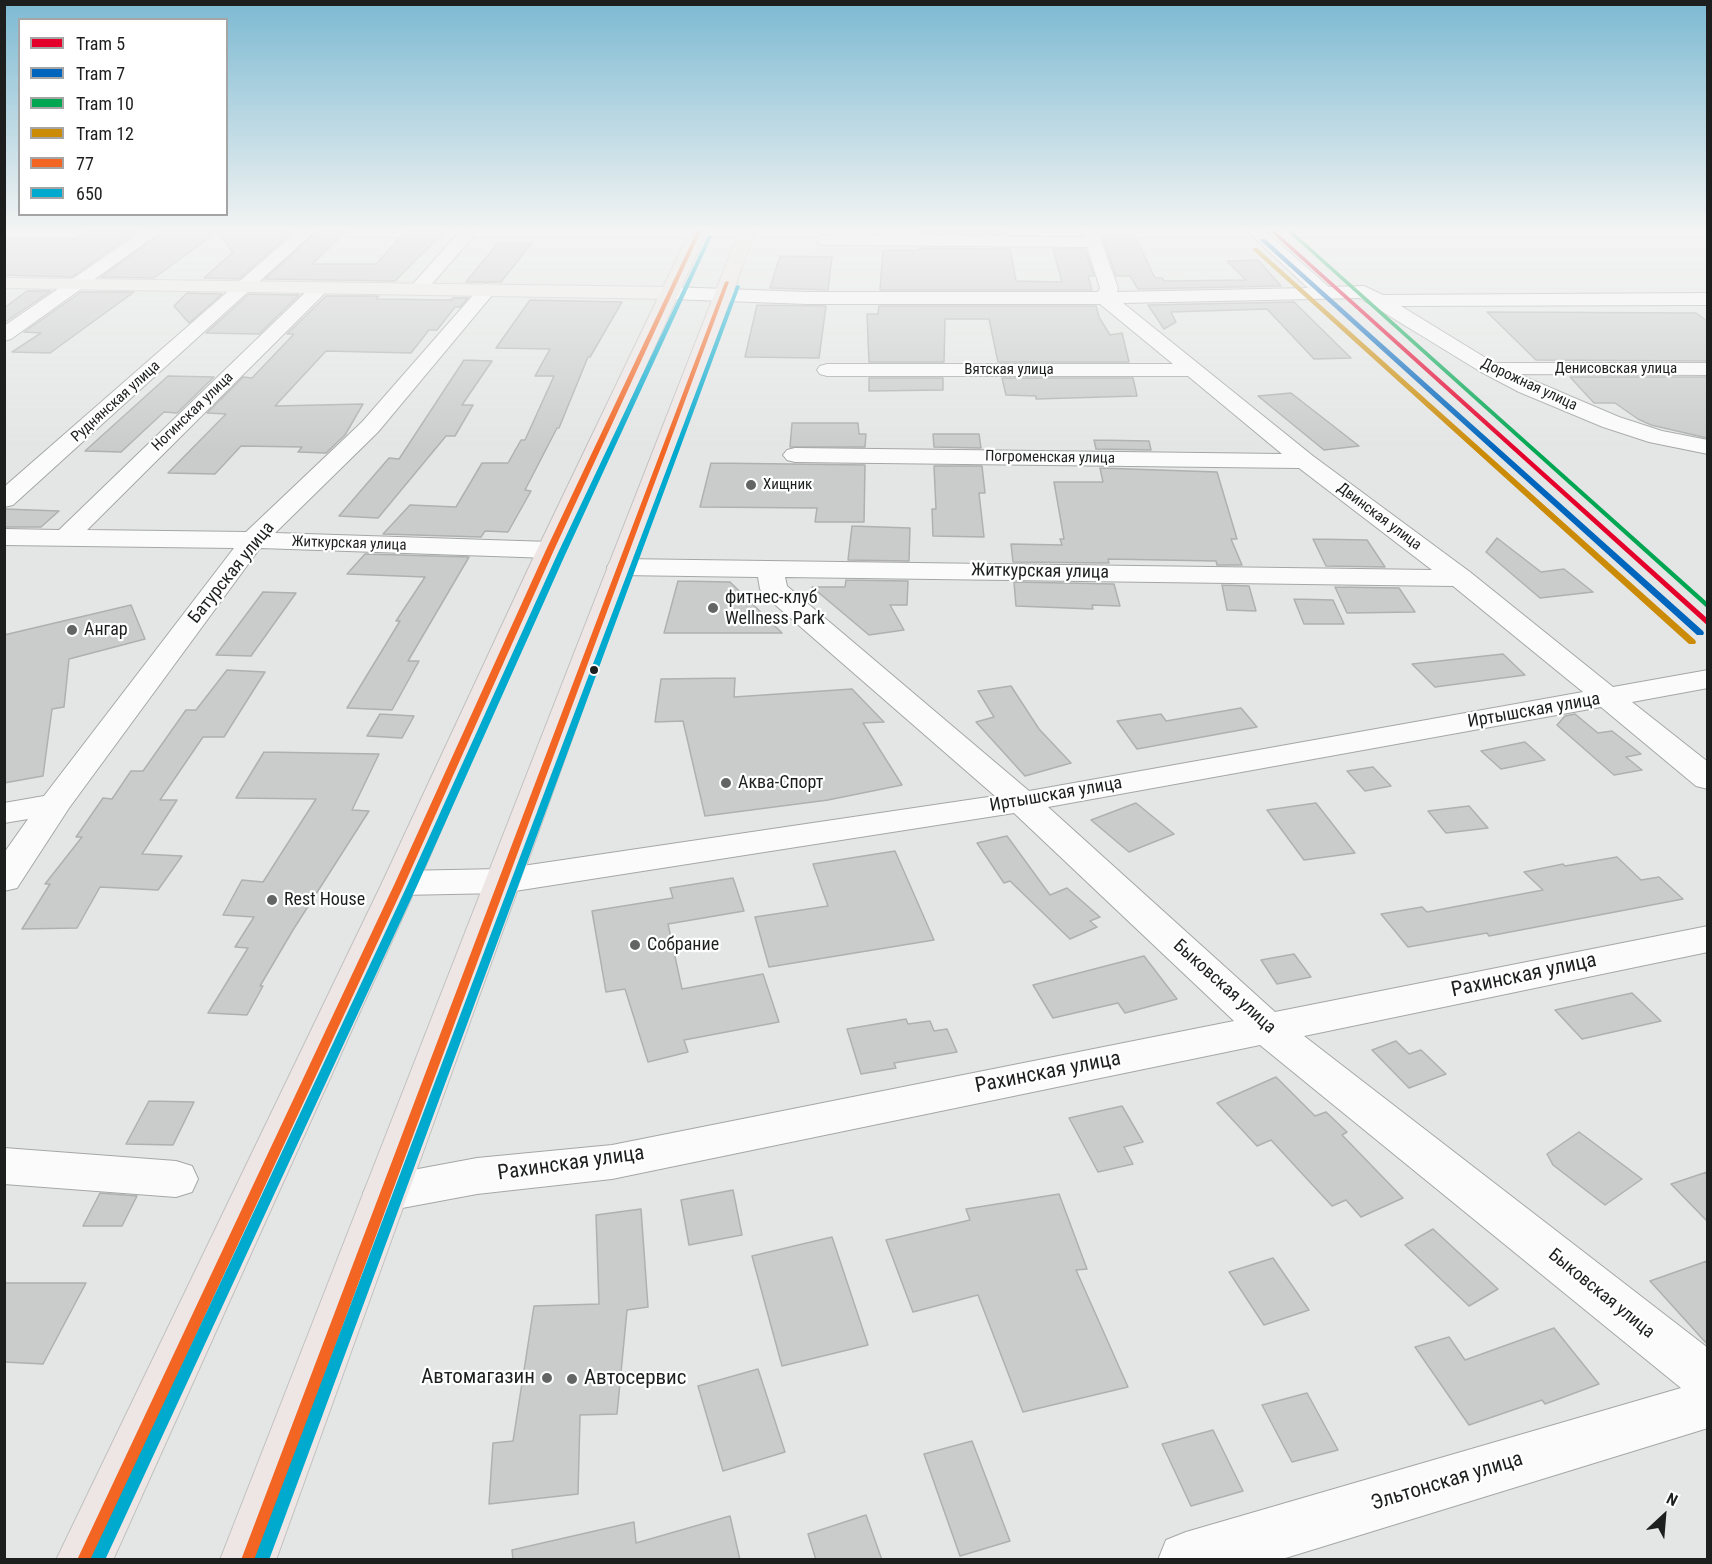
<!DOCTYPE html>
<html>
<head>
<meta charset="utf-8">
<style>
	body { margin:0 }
	#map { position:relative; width:1712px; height:1564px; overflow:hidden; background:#e4e6e5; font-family:"Roboto Condensed",sans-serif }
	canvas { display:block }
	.frame { position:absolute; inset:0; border:6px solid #1d1e1e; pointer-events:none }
	.legend { position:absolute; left:18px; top:18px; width:210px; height:198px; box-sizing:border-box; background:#fff; border:2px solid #a5a5a5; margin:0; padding:8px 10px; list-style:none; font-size:18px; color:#1d1e1e }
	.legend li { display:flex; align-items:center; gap:12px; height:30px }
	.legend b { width:30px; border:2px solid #a5a5a5 }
	.north { position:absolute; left:1634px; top:1486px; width:60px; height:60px; -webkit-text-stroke:4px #fff; paint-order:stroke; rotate:26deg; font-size:16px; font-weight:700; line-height:24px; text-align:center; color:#1d1e1e }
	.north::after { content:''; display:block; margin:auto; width:21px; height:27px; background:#1d1e1e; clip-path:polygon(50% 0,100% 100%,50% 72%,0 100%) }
</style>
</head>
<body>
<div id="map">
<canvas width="1712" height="1564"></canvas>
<div class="frame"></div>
<ul class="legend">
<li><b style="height:8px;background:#e4002b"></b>Tram 5</li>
<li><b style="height:8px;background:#0065bd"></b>Tram 7</li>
<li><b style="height:8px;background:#00a651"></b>Tram 10</li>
<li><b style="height:8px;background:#cb8b06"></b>Tram 12</li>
<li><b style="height:8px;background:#f26522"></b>77</li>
<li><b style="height:8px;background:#00a9ce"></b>650</li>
</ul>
<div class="north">N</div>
</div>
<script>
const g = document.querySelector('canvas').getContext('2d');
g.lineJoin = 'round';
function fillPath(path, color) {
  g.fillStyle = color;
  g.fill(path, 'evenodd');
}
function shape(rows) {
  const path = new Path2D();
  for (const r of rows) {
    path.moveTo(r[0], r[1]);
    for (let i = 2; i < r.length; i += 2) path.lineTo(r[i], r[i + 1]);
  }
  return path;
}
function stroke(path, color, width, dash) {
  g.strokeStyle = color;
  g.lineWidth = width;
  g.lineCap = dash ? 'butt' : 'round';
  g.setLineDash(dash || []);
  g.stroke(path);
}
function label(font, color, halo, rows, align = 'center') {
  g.font = font + ' "Roboto Condensed",sans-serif';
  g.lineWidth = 4.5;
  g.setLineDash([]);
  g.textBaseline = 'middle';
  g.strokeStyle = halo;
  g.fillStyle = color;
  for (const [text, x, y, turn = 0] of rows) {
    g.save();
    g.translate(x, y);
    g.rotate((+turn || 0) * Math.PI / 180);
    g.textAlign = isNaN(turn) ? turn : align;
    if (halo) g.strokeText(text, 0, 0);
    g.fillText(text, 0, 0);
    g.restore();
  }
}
const building = shape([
	[86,231,137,231,72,277,4,275,4,238,75,239,86,231],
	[164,231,293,231,239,279,204,278,233,252,217,232,154,278,101,277,164,231],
	[317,231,347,231,312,264,376,264,406,231,445,231,395,281,265,279,317,231],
	[919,231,1006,231,1007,234,919,233,919,231],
	[1101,232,1133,232,1155,278,1162,278,1164,281,1246,280,1227,261,1258,260,1281,286,1138,289,1130,276,1116,276,1101,232],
	[498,243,532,243,501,282,466,282,498,243],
	[919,248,1010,249,1016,281,1062,282,1053,249,1085,249,1094,276,1088,276,1092,290,880,290,883,250,919,250,919,248],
	[780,256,832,257,828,290,770,288,780,256],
	[27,291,51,291,4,323,4,308,27,291],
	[81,292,134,292,50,353,12,352,41,333,24,332,81,292],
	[187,293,222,294,189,323,174,306,187,293],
	[249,294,299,295,259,334,206,333,249,294],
	[326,296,379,296,376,299,451,300,453,298,468,298,460,307,455,307,437,330,429,330,411,353,326,351,275,406,363,404,345,435,326,453,298,452,302,447,241,446,215,474,168,473,226,414,207,413,243,377,252,378,294,334,287,334,326,296],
	[530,300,622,302,590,357,588,357,559,428,557,428,525,490,531,491,508,532,485,531,481,537,383,534,410,505,456,507,482,463,508,463,521,440,525,440,554,376,535,376,550,349,496,348,530,300],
	[1294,302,1351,358,1314,359,1267,309,1171,312,1176,322,1164,329,1148,305,1294,302],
	[757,305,826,306,819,358,745,357,757,305],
	[879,306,1096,306,1099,317,1110,335,1122,333,1129,362,998,362,989,319,945,319,944,362,869,362,867,314,878,314,879,306],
	[1487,312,1696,313,1707,321,1707,361,1536,360,1487,312],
	[464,360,492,361,462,405,473,405,455,436,446,436,378,518,339,516,389,458,399,459,464,360],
	[168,376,214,377,177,413,164,412,121,452,85,451,168,376],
	[1570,377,1707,377,1707,438,1651,425,1638,419,1615,403,1594,403,1570,377],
	[869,378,943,378,943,390,869,391,869,378],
	[1002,378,1133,378,1137,396,1036,399,1036,396,1006,395,1002,378],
	[1291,393,1359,446,1324,450,1258,396,1291,393],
	[792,423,858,423,859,434,866,434,865,447,790,447,792,423],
	[933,434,979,434,981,448,934,447,933,434],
	[1094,440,1149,441,1151,450,1096,449,1094,440],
	[711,463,865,465,864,522,815,522,817,508,700,507,711,463],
	[934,466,982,466,985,493,979,493,984,537,933,536,932,509,936,509,934,466],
	[1100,468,1217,472,1237,539,1231,539,1242,565,1217,565,1216,561,1108,559,1109,563,1013,562,1011,544,1062,545,1060,539,1064,539,1054,482,1103,482,1100,468],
	[4,509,59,511,41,527,4,527,4,509],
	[852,526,910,528,909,561,848,560,852,526],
	[1497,538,1541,572,1564,569,1593,592,1540,598,1486,552,1497,538],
	[1313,539,1367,540,1385,567,1326,566,1313,539],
	[365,554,469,557,408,661,419,661,392,710,347,708,400,621,396,621,425,577,347,574,365,554],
	[846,580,908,581,907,605,890,605,904,630,869,635,812,587,845,587,846,580],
	[678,581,730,582,782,633,664,633,678,581],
	[1014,582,1114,584,1120,606,1092,605,1093,609,1016,606,1014,582],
	[1222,585,1249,586,1256,611,1227,610,1222,585],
	[1335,587,1399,588,1415,612,1347,613,1335,587],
	[263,592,296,593,251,656,216,655,263,592],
	[1294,599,1333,600,1344,624,1304,624,1294,599],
	[131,605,145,639,69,659,64,707,52,709,43,776,4,783,4,635,131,605],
	[1503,654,1525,675,1435,687,1412,664,1503,654],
	[227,670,265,672,224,737,203,737,160,800,177,800,142,854,182,856,158,890,100,887,77,928,22,929,50,884,45,884,82,837,76,837,103,798,112,799,131,771,143,771,186,710,196,710,227,670],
	[735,678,734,697,852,689,884,722,863,723,902,785,828,800,705,816,683,721,655,722,661,679,735,678],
	[1011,686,1039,729,1071,763,1025,776,976,722,994,717,978,691,1011,686],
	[1241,708,1257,727,1137,749,1117,721,1161,714,1166,721,1241,708],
	[380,714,414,716,402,738,367,736,380,714],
	[1575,714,1598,733,1612,731,1641,754,1626,757,1642,770,1614,775,1557,725,1565,716,1575,714],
	[1525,742,1545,760,1501,769,1481,751,1525,742],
	[264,752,379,754,352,810,369,811,293,930,260,986,263,986,247,1015,208,1013,248,948,235,947,254,917,223,915,242,880,263,882,316,799,236,798,264,752],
	[1373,767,1391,786,1365,791,1347,771,1373,767],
	[1136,803,1174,834,1129,852,1091,820,1136,803],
	[1316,803,1355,853,1304,860,1267,810,1316,803],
	[1469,806,1488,828,1446,833,1428,811,1469,806],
	[1007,836,1050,895,1067,888,1100,917,1090,921,1097,927,1070,939,1010,881,1004,883,977,843,1007,836],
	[895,851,934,940,769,967,755,917,828,906,813,864,895,851],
	[1617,857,1641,880,1659,877,1683,899,1489,936,1487,933,1408,947,1381,914,1422,907,1427,912,1543,890,1524,872,1563,864,1565,866,1617,857],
	[733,878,744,911,668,924,682,989,763,974,779,1022,684,1040,688,1052,648,1062,625,989,606,992,592,911,673,898,670,888,733,878],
	[1294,954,1311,977,1277,984,1261,960,1294,954],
	[1144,956,1177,999,1125,1013,1118,1003,1053,1018,1033,985,1144,956],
	[1632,993,1661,1021,1582,1039,1555,1010,1632,993],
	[906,1019,908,1024,930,1021,934,1031,947,1029,957,1052,894,1063,896,1068,861,1074,847,1029,906,1019],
	[1396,1041,1409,1054,1421,1050,1446,1074,1409,1088,1372,1050,1396,1041],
	[1276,1077,1315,1116,1326,1112,1347,1132,1342,1135,1403,1198,1361,1217,1346,1200,1332,1206,1271,1140,1257,1146,1217,1103,1276,1077],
	[149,1101,194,1102,173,1145,126,1144,149,1101],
	[1122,1106,1143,1142,1124,1147,1133,1164,1098,1172,1069,1118,1122,1106],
	[1579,1132,1642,1179,1605,1205,1553,1165,1547,1154,1579,1132],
	[1707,1172,1707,1221,1671,1184,1707,1172],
	[733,1190,742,1235,689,1245,681,1200,733,1190],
	[100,1193,137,1196,122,1226,83,1226,100,1193],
	[1059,1194,1087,1269,1076,1270,1128,1387,1023,1412,978,1295,913,1312,886,1240,970,1220,966,1209,1059,1194],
	[641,1209,648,1307,627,1310,617,1414,580,1415,578,1494,489,1504,493,1443,513,1441,534,1306,599,1304,596,1215,641,1209],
	[1433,1229,1498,1289,1469,1306,1405,1245,1433,1229],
	[832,1237,868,1345,782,1366,752,1256,832,1237],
	[1273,1258,1309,1310,1264,1325,1229,1272,1273,1258],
	[1707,1261,1707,1344,1650,1281,1707,1261],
	[4,1283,86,1283,43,1364,4,1362,4,1283],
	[1554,1328,1599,1384,1545,1404,1542,1400,1469,1425,1415,1347,1449,1337,1465,1360,1554,1328],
	[758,1369,785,1452,723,1471,698,1386,758,1369],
	[1307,1393,1338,1450,1292,1462,1262,1405,1307,1393],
	[1213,1430,1243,1491,1191,1506,1162,1444,1213,1430],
	[972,1441,1010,1541,960,1556,924,1454,972,1441],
	[866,1515,882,1560,816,1560,808,1534,866,1515],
	[730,1516,740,1560,513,1560,512,1550,634,1522,636,1543,730,1516]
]);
fillPath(building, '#cacccb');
stroke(building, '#afb0b0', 1.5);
const minor = shape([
	[142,231,162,231,11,339,4,341,4,326,142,231],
	[297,231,315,231,13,505,4,507,4,487,297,231],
	[460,231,478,231,424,293,412,293,409,289,412,285,460,231],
	[1082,231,1098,231,1118,288,1117,292,1308,288,1247,231,1265,231,1329,287,1364,286,1383,295,1708,293,1708,305,1401,306,1494,363,1708,363,1708,375,1518,374,1619,417,1662,431,1708,440,1708,454,1649,442,1603,427,1519,392,1481,372,1360,298,1123,303,1313,456,1470,572,1613,687,1708,670,1708,688,1632,702,1708,762,1708,789,1696,786,1601,707,1048,807,1275,1012,1708,926,1708,952,1304,1036,1708,1348,1708,1428,1279,1560,1158,1560,1166,1540,1186,1532,1681,1388,1260,1045,612,1179,477,1194,386,1211,370,1206,363,1193,370,1180,386,1175,477,1158,612,1145,1234,1021,1014,813,502,893,400,895,387,891,382,883,387,875,400,871,502,869,995,796,764,595,760,589,758,577,620,575,611,573,607,567,611,561,620,559,1432,570,1299,468,795,462,787,460,783,455,787,450,795,448,1282,454,1188,376,827,376,820,374,817,370,820,366,827,364,1173,364,1100,304,807,304,671,299,664,297,662,293,664,289,671,287,807,292,1098,292,1100,288,1087,247,824,245,818,244,816,240,818,236,824,235,1084,237,1082,231],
	[785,577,1453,586,1583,692,1029,791,787,586,785,577],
	[320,283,326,284,329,288,326,292,87,530,246,532,362,422,481,286,487,284,493,286,496,290,493,294,378,432,275,533,550,542,559,544,563,550,559,556,550,558,260,548,69,808,17,888,4,891,4,853,28,819,4,823,4,803,44,796,234,548,4,545,4,529,59,530,314,284,320,283],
	[4,1148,176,1161,192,1166,198,1179,192,1192,176,1197,4,1184,4,1148]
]);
const major = shape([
	[4,278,671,287,678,289,680,293,678,297,671,299,4,288,4,278]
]);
const highway = shape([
	[690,231,707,231,563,550,418,883,113,1560,56,1560,382,883,537,550,690,231],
	[739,231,755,231,276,1560,220,1560,739,231]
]);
stroke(minor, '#a5a7a6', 2);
stroke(major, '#c0c1c0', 2);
stroke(highway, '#c0c1c0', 2);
fillPath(minor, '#fbfbfb');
fillPath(major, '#f3eeee');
fillPath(highway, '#eee6e5');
fillPath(shape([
	[697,231,701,231,554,550,405,883,92,1560,77,1560,395,883,546,550,697,231],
	[727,281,729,282,256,1560,241,1560,725,282,727,281]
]), '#f26522');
fillPath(shape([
	[710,235,712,236,565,555,416,888,105,1560,90,1560,406,888,557,555,708,236,710,235],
	[738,285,740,286,269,1560,254,1560,736,286,738,285]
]), '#00a9ce');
fillPath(shape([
	[1270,231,1275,231,1708,619,1708,626,1270,231]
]), '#e4002b');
fillPath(shape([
	[1261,239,1265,239,1703,631,1704,633,1703,635,1697,635,1261,241,1261,239]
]), '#0065bd');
fillPath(shape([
	[1287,231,1292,231,1708,603,1708,609,1287,231]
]), '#00a651');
fillPath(shape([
	[1253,248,1257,248,1695,640,1696,642,1695,644,1689,644,1253,250,1253,248]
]), '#cb8b06');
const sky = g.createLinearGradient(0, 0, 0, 450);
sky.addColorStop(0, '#7cb9d2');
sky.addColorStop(0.51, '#f3f4f3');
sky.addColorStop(1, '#f3f4f300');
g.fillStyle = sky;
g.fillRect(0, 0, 1712, 450);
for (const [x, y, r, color] of [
	[751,485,6,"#636464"],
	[713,608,6,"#636464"],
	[72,630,6,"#636464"],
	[594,670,5,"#1d1e1e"],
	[726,783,6,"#636464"],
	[272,900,6,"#636464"],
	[635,945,6,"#636464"],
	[547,1378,6,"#636464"],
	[572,1379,6,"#636464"]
]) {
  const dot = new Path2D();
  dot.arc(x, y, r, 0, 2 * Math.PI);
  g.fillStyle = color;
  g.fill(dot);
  stroke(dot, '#fff', 2);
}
label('15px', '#1d1e1e', '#fff', [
	["Денисовская улица",1616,369],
	["Вятская улица",1009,370],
	["Дорожная улица",1529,385,25],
	["Руднянская улица",116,402,-42],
	["Ногинская улица",193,412,-44],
	["Погроменская улица",1050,458,1],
	["Двинская улица",1379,517,37],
	["Житкурская улица",349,544,2]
]);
label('15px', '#1d1e1e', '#fff', [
	["Хищник",763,485]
], 'left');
label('18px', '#1d1e1e', '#fff', [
	["Житкурская улица",1040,572,1],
	["Батурская улица",232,573,-51],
	["Иртышская улица",1534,711,-10],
	["Иртышская улица",1056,795,-10],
	["Быковская улица",1224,987,42],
	["Быковская улица",1601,1294,39]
]);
label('18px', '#1d1e1e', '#fff', [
	["фитнес-клуб",725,598],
	["Wellness Park",725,619],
	["Ангар",84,630],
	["Аква-Спорт",738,783],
	["Rest House",284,900],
	["Собрание",647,945]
], 'left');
label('21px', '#1d1e1e', '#fff', [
	["Рахинская улица",1524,976,-12],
	["Рахинская улица",1048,1073,-11],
	["Рахинская улица",571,1164,-8],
	["Эльтонская улица",1447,1482,-17]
]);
label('21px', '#1d1e1e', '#fff', [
	["Автомагазин",535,1378],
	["Автосервис",584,1379,"left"]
], 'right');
</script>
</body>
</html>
